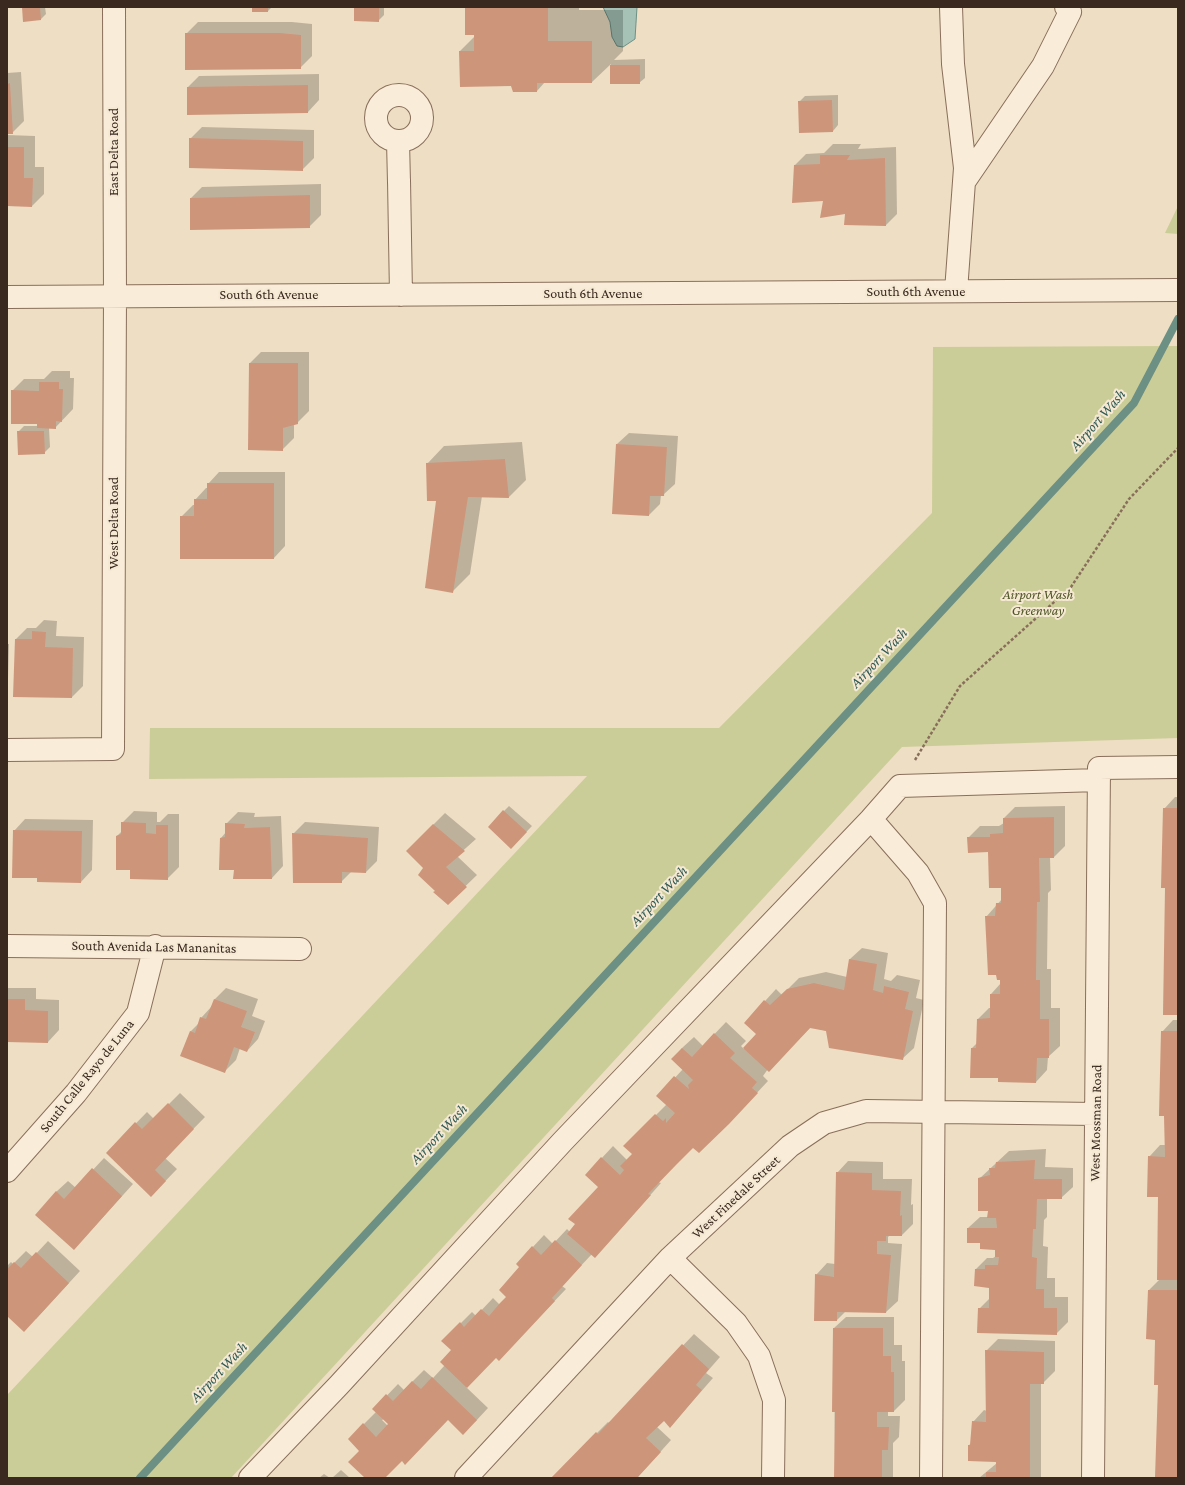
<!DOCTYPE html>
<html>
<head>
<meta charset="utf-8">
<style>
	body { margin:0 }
	#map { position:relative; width:1185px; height:1485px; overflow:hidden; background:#eedec4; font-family:"Crimson Pro",serif }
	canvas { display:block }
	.frame { position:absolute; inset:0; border:8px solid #39291f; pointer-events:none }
</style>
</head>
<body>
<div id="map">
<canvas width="1185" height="1485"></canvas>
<div class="frame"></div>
</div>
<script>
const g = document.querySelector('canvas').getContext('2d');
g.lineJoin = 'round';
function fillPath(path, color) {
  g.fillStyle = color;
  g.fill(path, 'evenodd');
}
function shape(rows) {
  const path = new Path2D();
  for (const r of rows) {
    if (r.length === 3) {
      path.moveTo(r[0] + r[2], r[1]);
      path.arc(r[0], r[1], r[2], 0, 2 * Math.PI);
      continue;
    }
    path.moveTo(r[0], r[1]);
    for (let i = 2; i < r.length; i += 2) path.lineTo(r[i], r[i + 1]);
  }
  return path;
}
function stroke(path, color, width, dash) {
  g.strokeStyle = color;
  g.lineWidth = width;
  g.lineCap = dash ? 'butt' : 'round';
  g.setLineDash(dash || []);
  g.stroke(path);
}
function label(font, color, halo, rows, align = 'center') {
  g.font = font + ' "Crimson Pro",serif';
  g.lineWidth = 4;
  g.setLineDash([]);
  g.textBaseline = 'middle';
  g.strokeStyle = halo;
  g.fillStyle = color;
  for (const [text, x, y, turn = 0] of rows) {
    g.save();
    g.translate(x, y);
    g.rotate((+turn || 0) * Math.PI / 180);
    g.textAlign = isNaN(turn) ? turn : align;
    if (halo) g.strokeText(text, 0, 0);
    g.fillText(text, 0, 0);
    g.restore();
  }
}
fillPath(shape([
	[1178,206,1178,234,1165,233],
	[1178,346,1178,738,902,747,231,1478,7,1478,7,1395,587,776,149,779,150,728,719,728,932,513,933,347]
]), '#cbcd98');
const water = shape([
	[603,7,637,7,635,39,623,47,617,46,612,37,610,22,603,7]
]);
fillPath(water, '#a6c2b7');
stroke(water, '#6d9084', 1);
fillPath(shape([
	[23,7,45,7,46,14,40,20],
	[253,7,272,7,268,11],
	[355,7,384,7,384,15,378,21],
	[466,7,579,7,579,10,623,10,623,51,614,60,645,59,645,78,639,83,611,83,611,64,592,82,545,82,537,91,511,85,460,51,475,36],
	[198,22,292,22,312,24,312,56,300,68,186,34],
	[21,72,24,121,12,133,7,133,7,73],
	[319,74,319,100,308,112,188,114,188,87,199,76],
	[838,95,838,125,833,131,799,102,805,96],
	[202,127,314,130,314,158,302,170,190,139],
	[7,135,35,136,35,167,44,167,44,194,32,206,7,205],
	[833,144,861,144,858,149,896,147,897,214,886,225,845,224,846,212,825,200,795,165,806,154,824,153],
	[321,184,321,215,309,227,191,198,202,187],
	[261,352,309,352,309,411,297,423,294,424,294,438,282,450,250,363],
	[52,371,70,371,70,378,74,378,73,409,55,428,49,428,50,447,44,453,18,432,24,426,38,426,38,423,12,391,24,379,44,379],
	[629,433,678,436,675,484,663,495,661,495,660,504,649,515,617,444],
	[522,442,526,480,509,497,482,496,470,574,453,591,437,500,427,464,444,446],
	[219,472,285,472,285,546,274,558,182,516,193,505,195,505,195,500,206,488,208,488,208,484],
	[44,620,57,621,56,636,84,637,83,686,72,697,16,639,27,628,36,628],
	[7,644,9,644,8,679,7,680],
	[1175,797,1178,797,1178,1014,1166,887,1164,809],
	[509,806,532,826,511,848,504,811],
	[1065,806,1065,846,1054,857,1050,857,1051,890,1048,893,1047,969,1051,969,1051,1008,1060,1008,1060,1046,1048,1057,1047,1070,1036,1082,999,1077,972,1048,977,1043,978,1019,989,1008,991,1008,991,994,1001,983,986,917,1002,899,1002,887,989,851,968,838,980,826,999,826,1004,823,1004,818,1015,807],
	[134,811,157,812,157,822,160,822,168,814,179,814,179,867,167,879,131,869,117,836,122,831,122,823],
	[238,812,255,813,254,817,281,816,283,866,272,878,235,869,221,838,226,832,226,824],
	[445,813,476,839,457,856,477,875,448,903,436,890,424,868,407,851],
	[25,819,93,820,92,870,81,882,38,877,14,831],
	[305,822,379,827,377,861,366,872,351,872,341,882,293,834],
	[862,948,888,953,884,979,891,981,897,975,920,980,916,998,924,1000,914,1048,902,1059,827,1031,811,1027,768,1069,763,1076,768,1081,740,1111,693,1146,658,1182,661,1183,606,1245,592,1254,562,1286,566,1289,510,1348,496,1356,466,1387,488,1408,475,1422,448,1418,402,1460,384,1478,366,1478,360,1451,349,1439,376,1412,374,1409,398,1384,404,1390,424,1370,433,1378,445,1365,452,1350,443,1341,472,1312,476,1316,493,1298,500,1305,507,1297,520,1267,517,1264,544,1235,553,1244,567,1229,570,1232,600,1187,586,1175,613,1146,627,1160,633,1154,625,1146,667,1104,658,1096,683,1069,673,1059,682,1048,694,1037,703,1046,726,1022,746,1041,741,1046,744,1049,758,1034,745,1023,776,989,782,995,799,978,826,972,847,977,850,959],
	[384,1419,389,1424,388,1426,382,1420],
	[7,988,36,988,36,999,59,1000,59,1030,48,1042,7,1041],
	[226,988,258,999,252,1016,265,1021,258,1039,247,1051,240,1048,236,1060,224,1072,190,1032,199,1023,201,1018,212,1006,215,999],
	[1173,1020,1178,1020,1178,1478,1156,1478,1159,1384,1156,1339,1149,1290,1160,1279,1159,1196,1149,1157,1160,1145,1166,1145,1162,1032],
	[180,1093,205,1117,165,1158,177,1169,151,1196,107,1153,147,1112,154,1119],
	[1046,1149,1045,1167,1073,1168,1073,1187,1061,1198,1047,1198,1047,1217,1044,1220,1043,1246,1048,1247,1047,1278,1055,1278,1055,1297,1068,1297,1068,1322,1056,1334,979,1309,990,1298,990,1287,976,1269,987,1258,993,1258,996,1256,996,1249,981,1242,968,1228,980,1217,988,1217,989,1210,979,1179,1009,1151],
	[104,1158,133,1184,85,1237,56,1192,68,1181,76,1188],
	[848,1161,883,1162,883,1179,912,1179,911,1205,913,1204,913,1224,902,1235,890,1235,888,1237,888,1243,902,1244,898,1301,886,1312,846,1311,837,1320,816,1275,827,1263,835,1264,837,1173],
	[48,1241,80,1271,36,1319,7,1314,7,1266,11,1262,13,1264,26,1251,33,1257],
	[846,1317,894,1317,894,1345,902,1345,902,1361,905,1361,905,1400,894,1411,888,1411,888,1416,900,1416,899,1437,893,1443,893,1478,835,1478,834,1328],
	[694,1334,720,1357,706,1373,713,1378,670,1427,664,1420,657,1427,671,1440,637,1478,552,1478,608,1422,609,1423],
	[998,1339,1055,1341,1055,1371,1043,1383,1041,1383,1041,1478,979,1478,997,1463,969,1445,972,1443,973,1422,984,1410,987,1411,986,1351],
	[341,1470,350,1478,332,1478],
	[324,1474,330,1478,319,1478]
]), '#0003');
stroke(shape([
	[140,1478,1134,403,1178,319]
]), '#6d9084', 8);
fillPath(shape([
	[22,7,40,7,41,20,23,22],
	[252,7,268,7,268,12,252,12],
	[354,7,379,7,379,22,354,21],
	[465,7,548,7,548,41,592,41,592,83,537,83,537,92,513,92,511,86,460,87,459,51,474,51,474,35,465,35],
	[185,33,280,33,301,35,301,69,185,70],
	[610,65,640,65,640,84,610,84],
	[10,83,13,134,7,134,7,84],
	[308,85,308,113,187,115,187,87],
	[832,100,833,132,799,133,798,101],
	[189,138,303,141,303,171,189,168],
	[7,147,24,147,24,178,33,178,32,207,7,206],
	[820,155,850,155,847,160,885,158,886,226,844,225,845,214,820,218,823,201,792,203,794,165,820,164],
	[310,195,310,228,190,230,190,198],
	[249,363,298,363,298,424,283,428,283,451,248,450],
	[39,382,59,382,59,389,63,389,62,422,56,421,56,429,37,428,37,424,11,424,11,390,39,391],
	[17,431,44,431,45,454,18,455],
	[616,444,667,447,664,496,650,496,649,516,612,514],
	[505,459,509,498,468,497,453,593,425,588,436,501,427,501,426,463],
	[207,483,274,483,274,559,180,559,180,516,194,516,194,499,207,499],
	[32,631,46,632,45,647,73,648,72,698,13,697,15,639,32,639],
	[1163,808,1178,808,1178,1015,1163,1015,1165,888,1161,888],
	[503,810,527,832,511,849,488,827],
	[1054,817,1054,858,1039,858,1040,902,1037,902,1036,980,1040,980,1040,1019,1049,1019,1049,1058,1037,1058,1036,1083,998,1082,998,1078,970,1078,971,1048,976,1048,977,1019,990,1018,990,994,1000,994,1000,980,997,980,996,975,988,975,985,916,995,916,996,903,1001,903,1001,888,989,888,988,852,968,853,967,837,990,837,990,834,1003,833,1003,818],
	[121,822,146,823,146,833,156,834,156,825,168,825,168,880,130,879,130,870,116,870,116,836,121,834],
	[225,823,245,824,244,828,270,827,272,879,233,879,234,870,219,870,220,838,225,837],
	[433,824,465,851,446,867,467,887,448,905,433,892,435,891,418,875,423,868,406,851],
	[13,830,82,831,81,883,37,882,37,878,12,878],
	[292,833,368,838,366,873,342,872,342,883,293,883],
	[849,959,877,964,873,990,883,993,884,986,909,992,905,1009,913,1011,903,1060,829,1048,826,1031,810,1028,769,1072,743,1048,756,1034,744,1023,764,1000,770,1005,787,989,814,983,844,990],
	[7,999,25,999,25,1010,48,1011,48,1043,7,1042],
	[214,999,247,1011,241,1027,255,1032,247,1052,234,1047,225,1073,180,1056,190,1031,195,1033,200,1017,206,1019],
	[1161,1031,1178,1031,1178,1280,1157,1280,1158,1197,1147,1197,1148,1156,1165,1157,1164,1116,1159,1116],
	[714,1033,735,1053,730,1058,757,1082,752,1088,758,1093,729,1124,699,1153,693,1148,676,1165,648,1194,651,1195,595,1258,567,1234,575,1224,568,1219,598,1187,585,1175,601,1157,620,1175,624,1170,620,1166,632,1154,623,1146,655,1114,663,1121,666,1118,666,1123,675,1113,656,1096,674,1076,689,1089,688,1085,693,1080,671,1059,682,1048,692,1057],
	[168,1103,194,1129,155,1170,166,1181,151,1197,106,1153,135,1122,142,1129],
	[1035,1160,1034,1179,1062,1179,1062,1199,1037,1199,1036,1229,1033,1229,1032,1257,1037,1258,1036,1289,1044,1289,1044,1308,1057,1308,1057,1335,977,1333,978,1308,989,1308,989,1288,974,1286,975,1269,985,1269,985,1265,998,1265,999,1257,995,1257,995,1250,980,1249,980,1243,967,1243,967,1228,997,1228,996,1218,987,1218,988,1211,978,1211,978,1178,990,1175,989,1168,995,1168,996,1162],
	[92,1168,122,1196,74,1250,35,1215,56,1191,64,1199],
	[836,1172,872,1173,872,1190,901,1191,900,1216,902,1215,902,1236,886,1236,886,1241,877,1241,877,1254,891,1255,886,1313,837,1312,837,1321,814,1321,815,1274,834,1277],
	[555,1240,582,1265,552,1298,555,1301,499,1361,496,1358,467,1388,440,1362,451,1350,441,1341,460,1322,464,1327,481,1309,489,1316,500,1303,506,1297,499,1290,519,1267,516,1264,532,1246,541,1255],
	[36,1252,69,1283,24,1332,7,1316,7,1269,14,1262,21,1268],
	[1148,1290,1178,1290,1178,1478,1155,1478,1158,1385,1154,1385,1155,1340,1146,1339],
	[833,1328,883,1328,883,1356,891,1356,891,1372,894,1372,894,1412,877,1412,877,1427,889,1427,888,1450,882,1450,882,1478,834,1478,835,1412,832,1412],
	[682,1344,709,1369,696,1385,702,1390,670,1428,664,1421,646,1438,661,1452,637,1478,551,1478,596,1432,598,1434],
	[985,1350,1044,1352,1044,1384,1030,1384,1030,1478,986,1478,986,1472,996,1472,996,1462,968,1461,968,1445,970,1445,972,1421,986,1422],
	[432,1377,477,1420,463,1435,448,1420,405,1465,402,1461,385,1478,365,1478,348,1462,359,1451,348,1439,363,1423,376,1437,388,1424,372,1409,386,1394,393,1401,412,1381,421,1389]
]), '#cd957a');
const minor = shape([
	[951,7,953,64,965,168,956,291],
	[399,118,23],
	[398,141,399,183],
	[399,180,401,295],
	[964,182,1043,66,1070,12,1066,7],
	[7,297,1178,290],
	[7,750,113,749,115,296,114,7],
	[871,819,918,873,935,903,931,1478],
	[7,946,300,949],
	[7,1171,76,1093,138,1013,155,946],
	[670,1258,736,1323,759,1356,774,1400,773,1478],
	[250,1478,339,1385,563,1141,871,819,900,786,1099,780],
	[466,1478,670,1258,790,1146,824,1123,866,1111,1096,1114],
	[1093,1478,1099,768,1178,767]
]);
stroke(minor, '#896f5b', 24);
stroke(shape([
	[915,760,960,686,1071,587,1129,499,1178,448]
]), '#896f5b', 2.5, [3, 2]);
stroke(minor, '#f9ecd8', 22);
label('14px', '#39291f', '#f6e9d4', [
	["East Delta Road",114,152,-90],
	["South 6th Avenue",916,292],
	["South 6th Avenue",593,294],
	["South 6th Avenue",269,295],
	["West Delta Road",114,523,-90],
	["South Avenida Las Mananitas",154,947,1],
	["South Calle Rayo de Luna",87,1076,-51],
	["West Mossman Road",1096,1123,-89],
	["West Finedale Street",736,1197,-43]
]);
label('italic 14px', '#4e5625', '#f6e9d4', [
	["Airport Wash",1038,595],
	["Greenway",1038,611]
]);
label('italic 15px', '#2e5952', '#f6e9d4', [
	["Airport Wash",1098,420,-49],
	["Airport Wash",879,658,-47],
	["Airport Wash",659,896,-47],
	["Airport Wash",439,1134,-47],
	["Airport Wash",219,1372,-47]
]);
</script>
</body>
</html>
